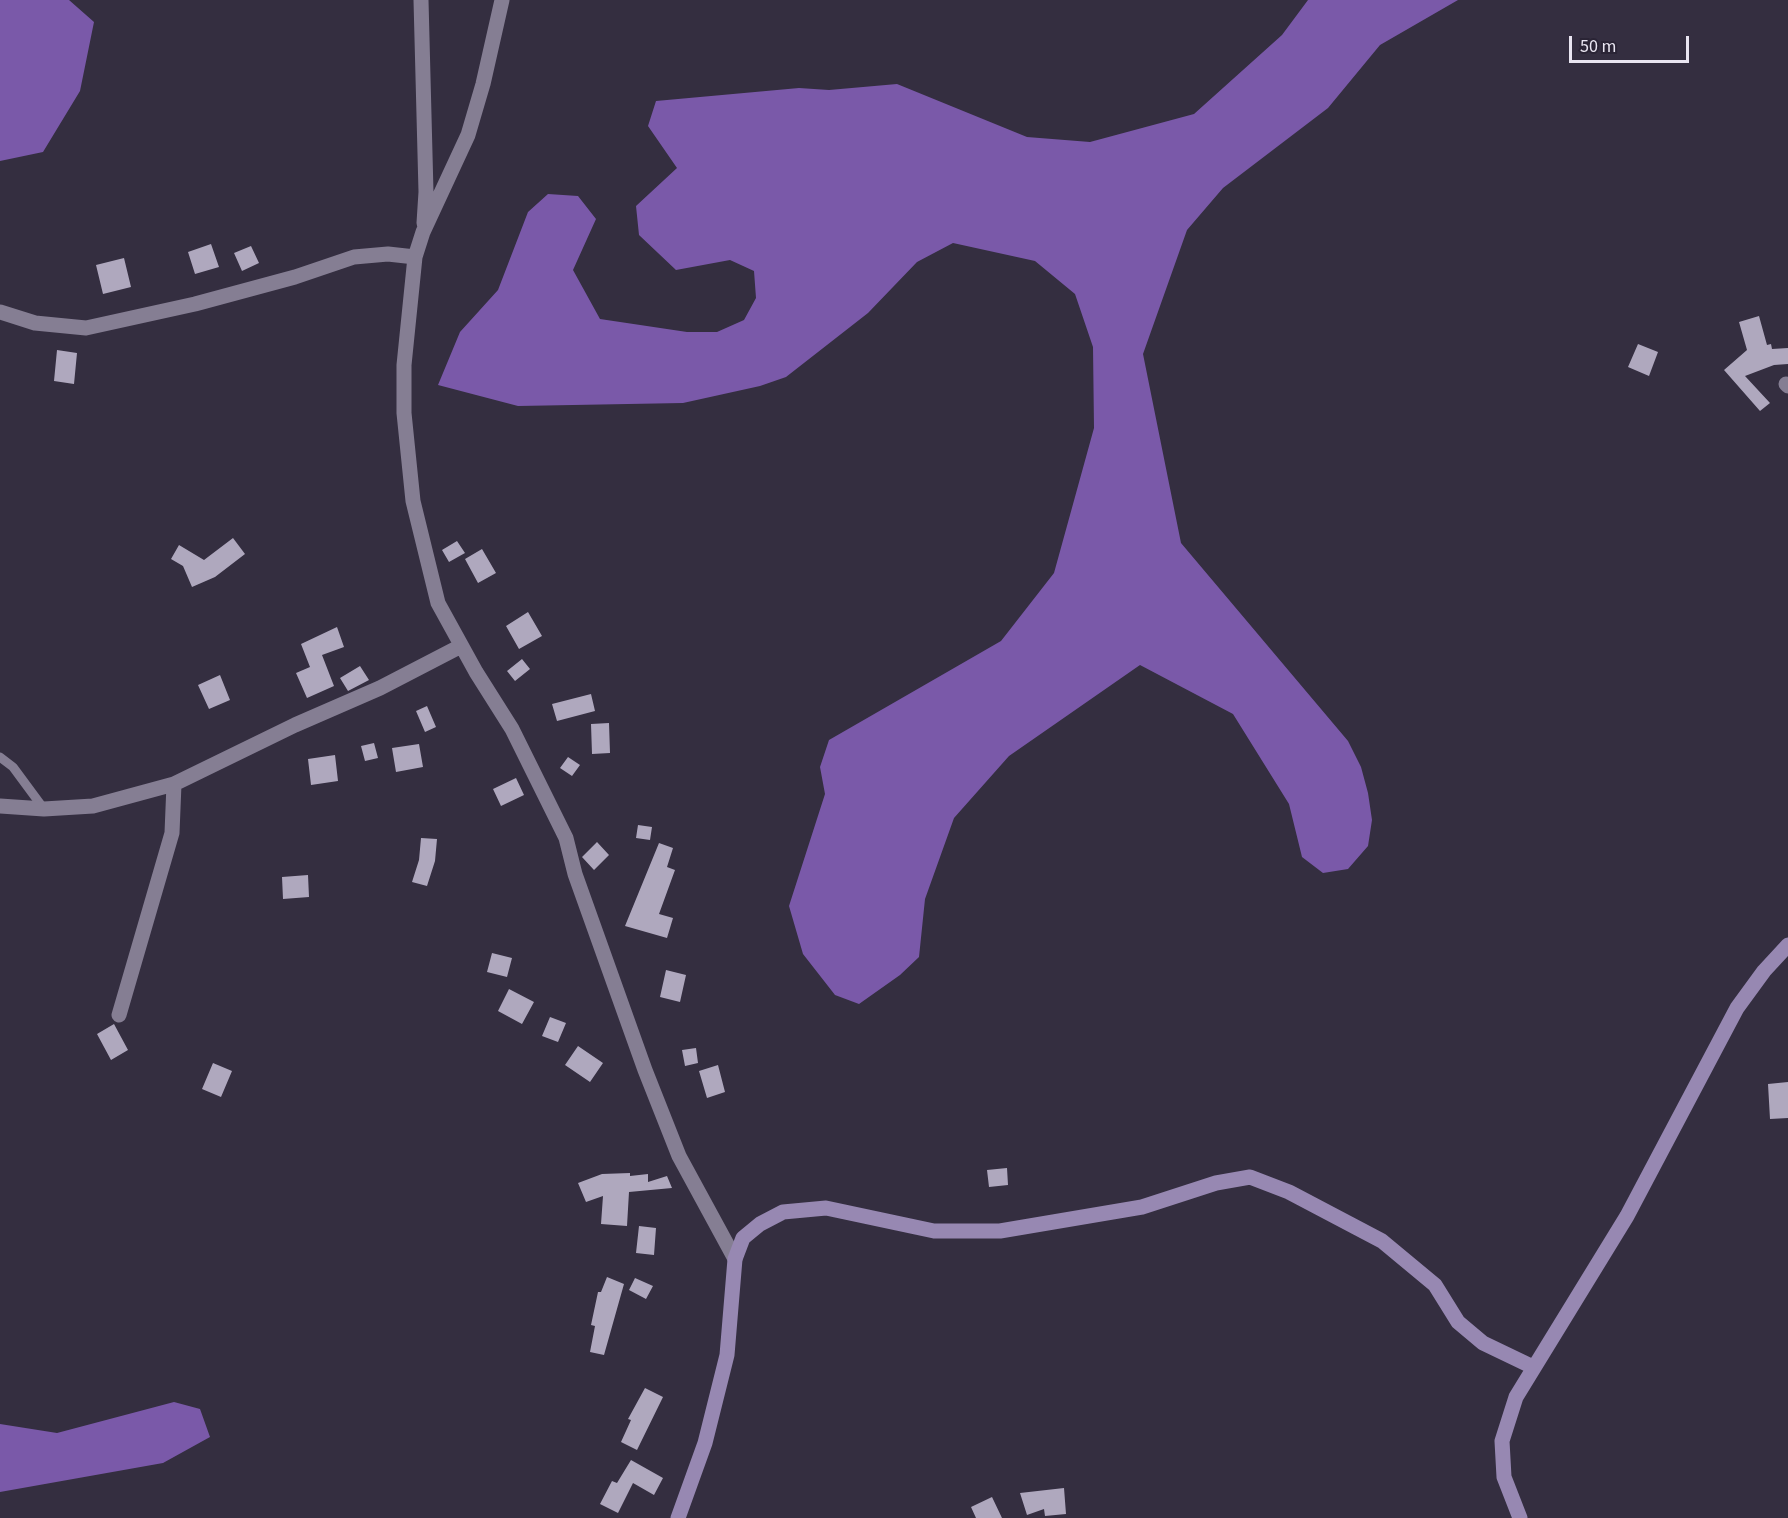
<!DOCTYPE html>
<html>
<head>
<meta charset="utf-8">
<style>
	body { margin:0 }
	#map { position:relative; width:1788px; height:1518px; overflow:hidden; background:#342e40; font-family:"Source Sans 3",sans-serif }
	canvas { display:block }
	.scale { position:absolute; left:1569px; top:36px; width:120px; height:27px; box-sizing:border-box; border:3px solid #e9e5f1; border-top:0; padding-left:8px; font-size:18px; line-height:21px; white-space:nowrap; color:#e9e5f1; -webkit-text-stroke:4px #2a2435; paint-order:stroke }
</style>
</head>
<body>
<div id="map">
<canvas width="1788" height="1518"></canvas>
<div class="scale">50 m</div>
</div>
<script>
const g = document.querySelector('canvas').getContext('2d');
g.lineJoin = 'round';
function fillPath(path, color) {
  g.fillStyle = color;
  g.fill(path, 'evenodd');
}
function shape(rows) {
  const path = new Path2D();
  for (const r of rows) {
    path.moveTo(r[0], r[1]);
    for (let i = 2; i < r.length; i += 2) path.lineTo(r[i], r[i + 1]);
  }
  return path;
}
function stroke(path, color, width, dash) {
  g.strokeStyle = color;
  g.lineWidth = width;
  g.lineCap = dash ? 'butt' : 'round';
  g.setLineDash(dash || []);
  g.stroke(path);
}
fillPath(shape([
	[0,0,69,0,94,22,80,91,43,152,0,161],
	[1308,0,1458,0,1380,45,1328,108,1223,188,1187,230,1143,354,1181,543,1348,741,1361,767,1368,793,1372,820,1368,846,1348,869,1323,873,1302,857,1289,804,1233,714,1140,665,1009,756,954,818,925,899,919,957,900,975,859,1004,835,995,803,954,789,906,825,794,820,767,829,740,1001,641,1054,573,1094,428,1093,347,1075,294,1035,261,953,243,917,262,868,313,786,377,760,386,683,403,518,406,438,385,460,332,498,290,528,212,548,194,578,196,596,219,573,270,600,319,687,332,717,332,744,320,756,298,754,271,730,260,676,270,639,235,636,206,677,168,648,126,656,101,799,88,829,90,897,84,1027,137,1090,142,1194,114,1282,35],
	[174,1402,200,1409,210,1437,163,1463,0,1492,0,1424,57,1433]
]), '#7a59a9');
fillPath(shape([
	[211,244,219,267,195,274,188,252],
	[251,246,259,263,242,271,234,253],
	[124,258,131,287,103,294,96,265],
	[1759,316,1767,345,1771,344,1772,349,1788,348,1788,364,1774,365,1745,376,1770,403,1760,411,1724,370,1747,350,1739,322],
	[1638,344,1658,352,1649,376,1628,367],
	[57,350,77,353,74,384,54,381],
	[233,538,245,554,215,577,192,587,183,566,171,559,179,545,204,560],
	[457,541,465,553,449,562,442,550],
	[482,549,496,573,478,583,465,559],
	[528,612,542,636,519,649,506,626],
	[337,627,344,647,322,655,334,686,307,698,296,673,310,667,301,644],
	[522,659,530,669,515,681,507,671],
	[360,666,369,680,348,691,340,678],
	[220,675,230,700,209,709,198,685],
	[591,694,595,711,557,721,552,704],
	[427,706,436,727,425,732,416,711],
	[609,723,610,753,592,754,591,724],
	[374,743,378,758,365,761,361,746],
	[419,744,423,767,396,772,392,748],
	[335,755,338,781,311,785,308,759],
	[568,757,580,765,572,776,560,768],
	[516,778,524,795,501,806,493,789],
	[638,825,652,827,650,840,636,838],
	[421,838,437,839,435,861,427,886,412,882,419,860],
	[597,842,609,855,594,870,582,857],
	[659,843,673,848,667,867,675,870,659,914,673,918,667,938,625,926],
	[308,875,309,897,283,899,282,877],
	[492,953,512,958,507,977,487,972],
	[666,970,686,975,680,1002,660,997],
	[509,989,534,1002,522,1024,498,1011],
	[550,1017,566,1023,558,1042,542,1036],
	[114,1024,128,1050,111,1060,97,1034],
	[578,1046,603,1063,590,1082,565,1065],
	[696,1048,698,1063,685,1066,682,1050],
	[213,1063,232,1071,221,1097,202,1089],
	[718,1065,725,1092,707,1098,699,1071],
	[1788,1082,1788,1118,1770,1119,1768,1084],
	[1007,1168,1008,1185,989,1187,987,1170],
	[630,1173,630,1176,648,1174,648,1182,667,1176,672,1188,629,1192,627,1226,601,1224,603,1196,586,1202,578,1183,602,1174],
	[639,1226,656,1228,654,1255,636,1253],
	[607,1277,624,1284,604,1355,590,1352,595,1326,591,1325,598,1292,601,1292],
	[635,1278,653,1286,646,1299,629,1290],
	[645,1388,663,1397,637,1450,621,1442,631,1420,628,1419],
	[631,1460,663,1478,654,1495,633,1483,618,1513,600,1504,612,1481,617,1483],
	[1064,1488,1066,1514,1045,1516,1044,1509,1027,1515,1020,1493],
	[992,1497,1002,1518,976,1518,971,1507]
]), '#afa8be');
stroke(shape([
	[0,757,13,767,44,809]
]), '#857e93', 9);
stroke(shape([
	[421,0,426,192,424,223],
	[502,0,483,84,468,135,423,232,415,257,404,365,404,413,413,501,438,603,476,672,512,729,566,838,575,874,645,1070,679,1156,735,1259],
	[0,312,35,323,86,328,195,304,295,277,354,257,388,254,415,257],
	[1786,384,1788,386],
	[0,806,44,809,93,806,174,784,295,725,380,688,461,646],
	[119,1015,172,833,174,784]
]), '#857e93', 15);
stroke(shape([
	[678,1518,705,1443,727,1355,735,1259,743,1238,760,1224,783,1212,826,1208,934,1231,1000,1231,1142,1207,1216,1183,1250,1177,1289,1192,1382,1241,1435,1285,1458,1322,1483,1343,1533,1367],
	[1520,1518,1504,1477,1502,1441,1516,1397,1627,1216,1737,1008,1764,971,1788,945]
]), '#9788b2', 15);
</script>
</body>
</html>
